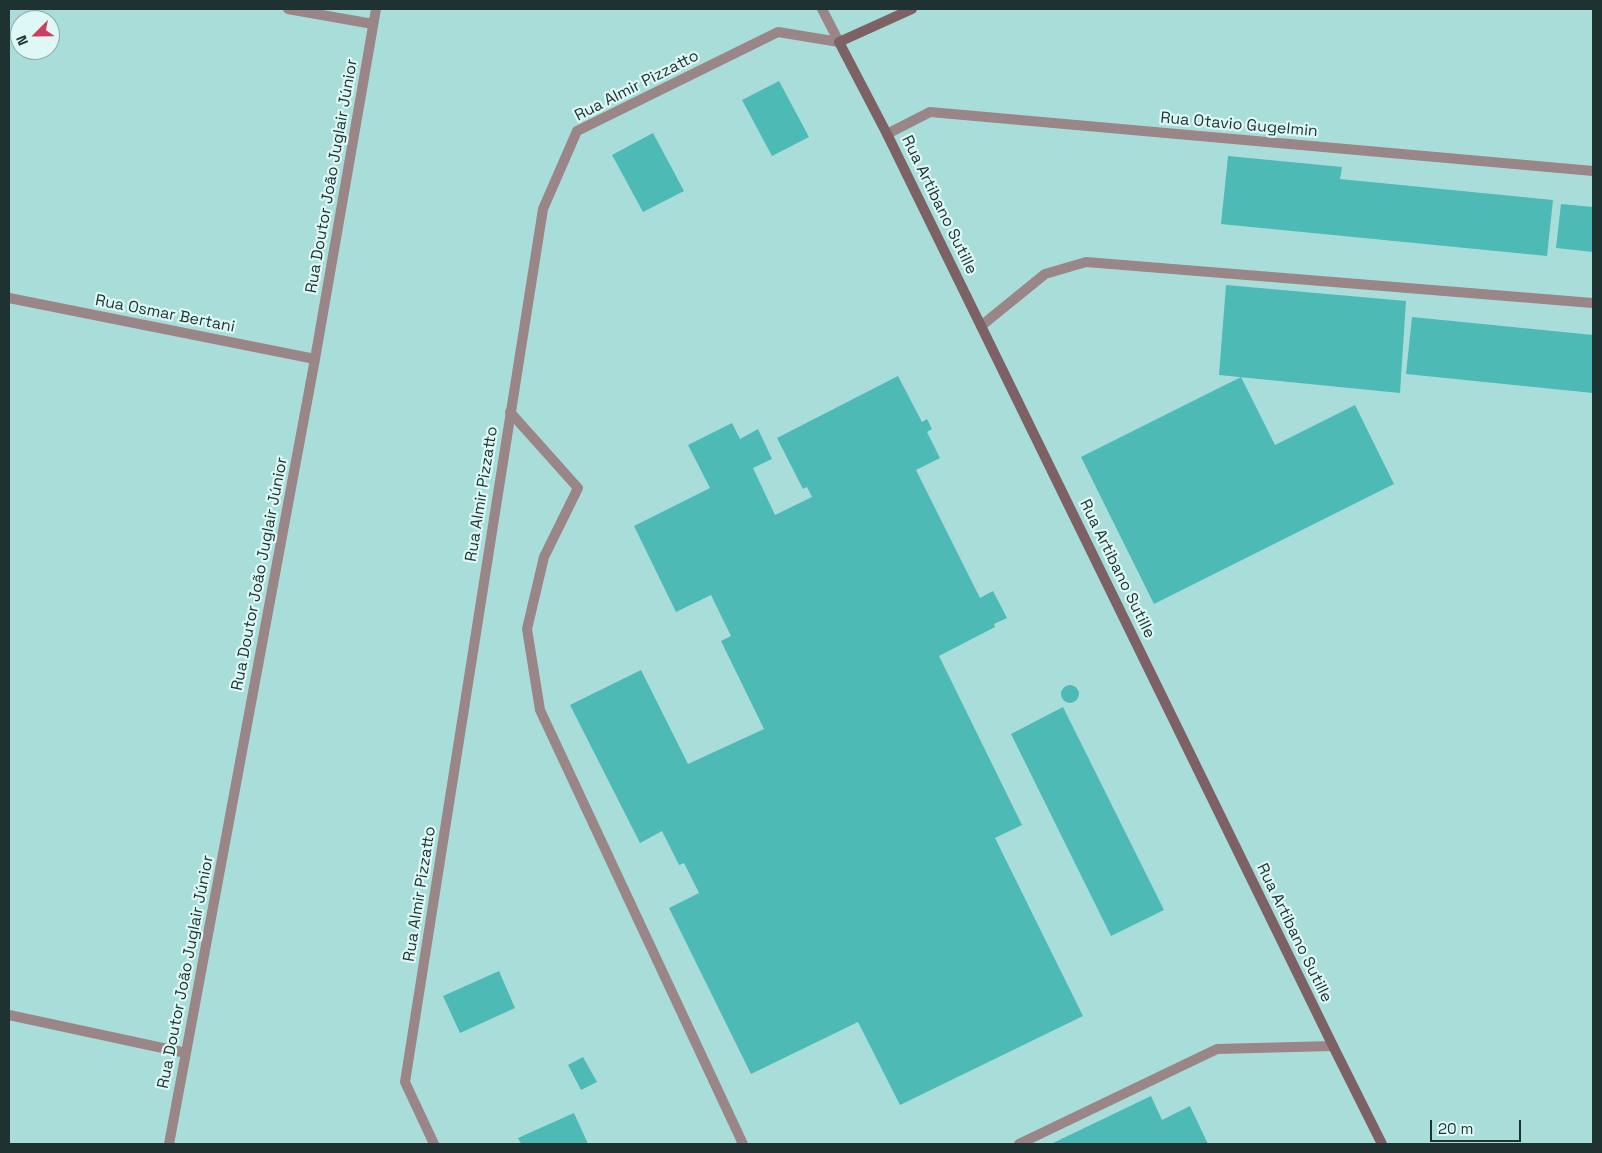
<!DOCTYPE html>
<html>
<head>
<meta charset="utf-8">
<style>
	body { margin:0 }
	#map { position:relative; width:1602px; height:1153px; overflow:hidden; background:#a8ddda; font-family:"Space Grotesk",sans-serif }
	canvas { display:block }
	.frame { position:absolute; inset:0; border:10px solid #1d3231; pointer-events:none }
	.north { position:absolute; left:10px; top:10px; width:50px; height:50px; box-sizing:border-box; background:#def8f6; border:1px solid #91a9a7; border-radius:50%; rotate:247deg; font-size:14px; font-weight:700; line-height:20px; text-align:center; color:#1d3231 }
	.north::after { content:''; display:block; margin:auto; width:18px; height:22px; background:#ce3f5e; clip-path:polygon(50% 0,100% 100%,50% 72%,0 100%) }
	.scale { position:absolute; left:1430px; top:1120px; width:91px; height:22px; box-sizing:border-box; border:2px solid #1d3231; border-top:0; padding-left:6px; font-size:15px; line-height:18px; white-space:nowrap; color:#1d3231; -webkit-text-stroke:4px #def8f6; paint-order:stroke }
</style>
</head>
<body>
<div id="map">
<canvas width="1602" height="1153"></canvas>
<div class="frame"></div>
<div class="north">N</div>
<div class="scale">20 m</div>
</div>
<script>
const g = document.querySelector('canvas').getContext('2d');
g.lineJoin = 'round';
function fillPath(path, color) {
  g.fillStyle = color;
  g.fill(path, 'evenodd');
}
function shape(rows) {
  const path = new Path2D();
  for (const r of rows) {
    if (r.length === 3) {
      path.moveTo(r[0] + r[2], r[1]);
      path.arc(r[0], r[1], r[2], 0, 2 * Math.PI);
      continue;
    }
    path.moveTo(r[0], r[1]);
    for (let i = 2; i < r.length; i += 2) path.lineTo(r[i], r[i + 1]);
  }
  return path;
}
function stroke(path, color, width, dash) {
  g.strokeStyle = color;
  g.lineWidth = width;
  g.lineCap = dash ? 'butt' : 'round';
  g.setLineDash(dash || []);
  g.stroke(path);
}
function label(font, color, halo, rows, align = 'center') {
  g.font = font + ' "Space Grotesk",sans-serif';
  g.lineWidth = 4.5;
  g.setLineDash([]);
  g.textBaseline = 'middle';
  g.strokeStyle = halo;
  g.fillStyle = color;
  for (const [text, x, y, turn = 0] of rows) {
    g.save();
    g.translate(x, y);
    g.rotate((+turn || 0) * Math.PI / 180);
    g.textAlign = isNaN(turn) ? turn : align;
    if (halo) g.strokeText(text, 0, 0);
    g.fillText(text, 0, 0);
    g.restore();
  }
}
fillPath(shape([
	[779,81,809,137,772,156,742,100],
	[653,133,684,191,643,212,612,155],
	[1228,156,1342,167,1340,179,1553,200,1547,256,1221,224],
	[1561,204,1593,207,1593,252,1556,248],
	[1226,285,1406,301,1400,393,1219,375],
	[1412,317,1593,335,1593,393,1406,374],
	[898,376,922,422,927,419,932,429,927,432,940,458,916,470,980,598,993,591,1007,618,994,624,995,627,939,656,1022,825,995,838,1083,1016,900,1105,858,1022,751,1074,669,908,699,893,684,863,679,865,662,831,640,843,570,705,641,670,688,764,764,729,721,641,731,636,711,595,676,612,634,526,710,488,688,445,732,423,740,439,758,429,772,459,753,468,775,515,812,497,807,487,803,489,777,438],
	[1241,377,1275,445,1355,405,1394,484,1154,604,1081,457],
	[1070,694,9],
	[1063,707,1164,910,1111,936,1011,734],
	[499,971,515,1008,460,1033,443,996],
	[583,1057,597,1082,581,1090,568,1065],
	[1151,1096,1162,1120,1190,1106,1208,1144,1051,1144],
	[574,1113,588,1144,521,1144,518,1138]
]), '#4ebab6');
stroke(shape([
	[887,134,930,112,1593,171],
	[981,326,1045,274,1086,262,1593,303],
	[510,412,578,488,544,557,527,629,540,710,743,1144],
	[1019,1144,1217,1049,1333,1046]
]), '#9a8687', 10);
stroke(shape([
	[288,9,373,24],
	[822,9,839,42],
	[9,298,315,359],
	[9,1015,186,1053],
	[169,1144,315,359,376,9],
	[434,1144,405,1082,543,209,577,131,778,32,839,42]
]), '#9a8687', 10);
stroke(shape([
	[912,9,839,42,887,134,981,326,1333,1046,1382,1144]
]), '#7e6164', 10);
label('16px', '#1d3231', '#def8f6', [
	["Rua Almir Pizzatto",637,86,-27],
	["Rua Otavio Gugelmin",1239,125,5],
	["Rua Doutor João Juglair Júnior",332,176,-80],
	["Rua Artibano Sutille",939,205,64],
	["Rua Osmar Bertani",165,314,11],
	["Rua Almir Pizzatto",482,494,-81],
	["Rua Artibano Sutille",1117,569,64],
	["Rua Doutor João Juglair Júnior",260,574,-79],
	["Rua Almir Pizzatto",420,894,-81],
	["Rua Artibano Sutille",1294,933,64],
	["Rua Doutor João Juglair Júnior",186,972,-79]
]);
</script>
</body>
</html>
